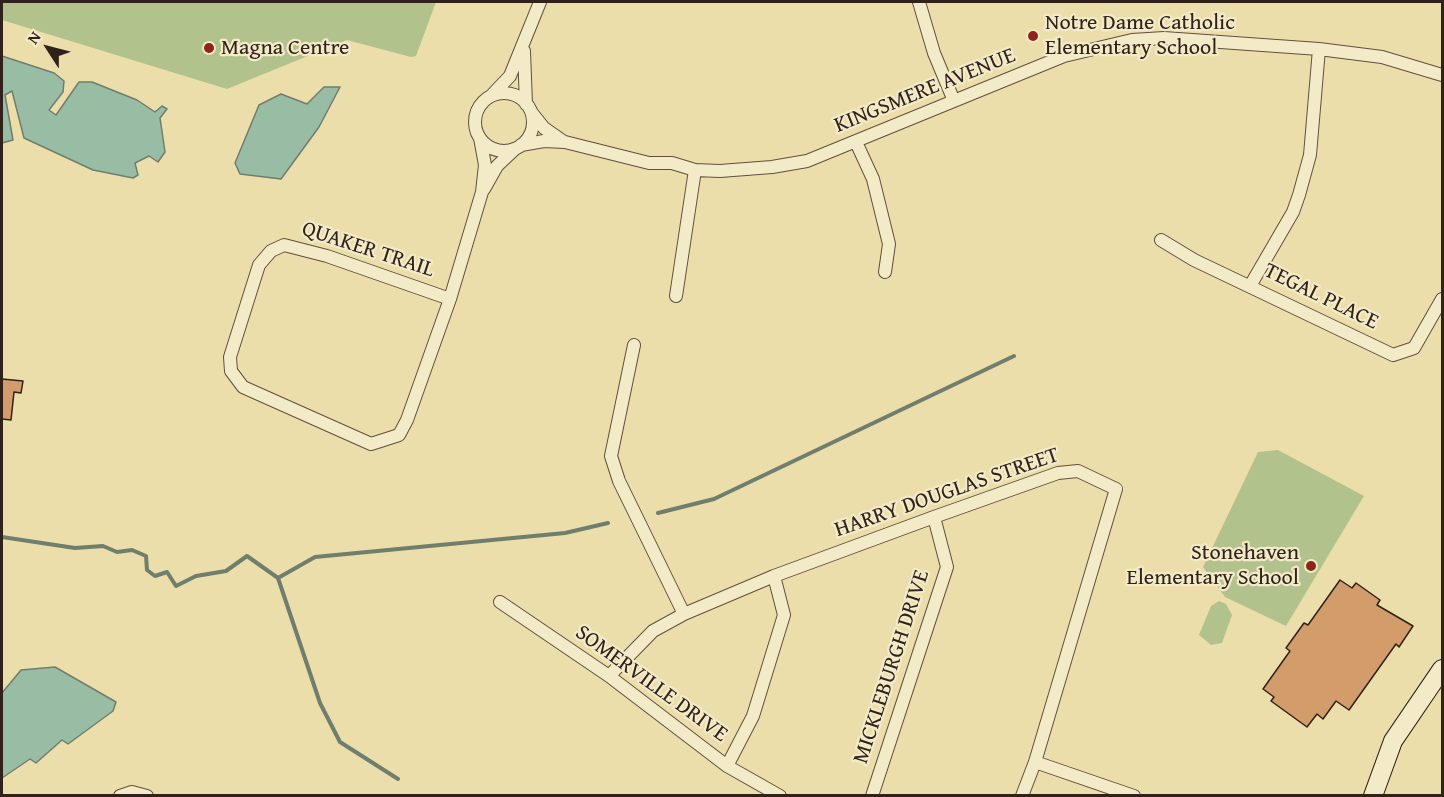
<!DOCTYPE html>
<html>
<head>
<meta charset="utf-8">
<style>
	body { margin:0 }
	#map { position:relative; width:1444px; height:797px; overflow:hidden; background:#ecdeaa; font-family:"Gentium Book Plus",serif }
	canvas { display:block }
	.frame { position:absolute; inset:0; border:3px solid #30211a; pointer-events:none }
	.north { position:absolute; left:18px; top:18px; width:60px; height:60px; -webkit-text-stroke:4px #f3eac8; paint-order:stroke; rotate:306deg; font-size:16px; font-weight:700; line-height:24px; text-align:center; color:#30211a }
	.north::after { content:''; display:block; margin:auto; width:21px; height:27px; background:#30211a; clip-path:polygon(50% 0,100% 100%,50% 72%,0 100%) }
</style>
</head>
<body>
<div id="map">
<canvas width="1444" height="797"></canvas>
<div class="frame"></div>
<div class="north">N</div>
</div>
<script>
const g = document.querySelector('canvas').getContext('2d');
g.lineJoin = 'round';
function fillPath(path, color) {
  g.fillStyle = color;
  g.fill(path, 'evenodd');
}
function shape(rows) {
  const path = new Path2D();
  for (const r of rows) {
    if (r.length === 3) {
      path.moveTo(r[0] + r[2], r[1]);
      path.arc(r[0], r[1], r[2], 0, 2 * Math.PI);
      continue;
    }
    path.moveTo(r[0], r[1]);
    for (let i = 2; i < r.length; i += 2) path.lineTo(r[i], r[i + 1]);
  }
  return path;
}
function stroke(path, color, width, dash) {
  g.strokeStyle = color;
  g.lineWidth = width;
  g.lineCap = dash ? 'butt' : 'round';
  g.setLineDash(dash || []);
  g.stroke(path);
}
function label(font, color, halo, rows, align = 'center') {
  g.font = font + ' "Gentium Book Plus",serif';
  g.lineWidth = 4.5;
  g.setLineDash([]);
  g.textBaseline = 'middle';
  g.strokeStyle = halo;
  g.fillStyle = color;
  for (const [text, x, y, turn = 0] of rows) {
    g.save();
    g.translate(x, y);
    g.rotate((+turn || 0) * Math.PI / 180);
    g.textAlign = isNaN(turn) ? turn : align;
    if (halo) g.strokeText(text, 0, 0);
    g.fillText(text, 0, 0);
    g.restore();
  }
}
fillPath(shape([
	[2,2,436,2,416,56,411,57,347,40,227,89,2,20],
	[1278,450,1364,496,1286,626,1225,597,1203,567,1258,452],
	[1219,601,1226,604,1232,615,1222,643,1211,645,1199,635,1211,606]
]), '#b2c28d');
const water = shape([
	[2,56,54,73,64,81,63,92,49,110,56,115,79,82,92,82,137,100,155,112,162,106,167,109,160,118,165,152,158,162,149,156,135,163,138,175,133,178,93,170,24,138,12,91,5,95,13,140,2,143,2,56],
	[324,87,340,87,319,127,281,179,240,174,235,163,259,105,281,94,307,104,324,87],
	[55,667,116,702,113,711,68,744,62,740,36,763,30,759,2,778,2,693,21,670,55,667]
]);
fillPath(water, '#99bca5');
stroke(water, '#6f7e6d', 1.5);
stroke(shape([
	[658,513,714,499,1014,356],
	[2,537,75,548,103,546,117,552,132,550,146,556,147,570,155,576,167,572,176,586,196,576,226,571,247,556,278,578,320,703,340,742,398,779],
	[278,578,315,557,565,533,608,523]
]), '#6f7e6d', 4);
const building = shape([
	[2,379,23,381,21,393,14,392,11,420,2,419,2,379],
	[1340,580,1352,588,1356,583,1380,600,1377,605,1413,626,1399,647,1396,644,1349,710,1336,701,1323,719,1317,714,1307,727,1271,701,1274,697,1263,689,1290,651,1286,648,1304,623,1308,625,1340,580]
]);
fillPath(building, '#d29c6b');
stroke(building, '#30211a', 1.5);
const street = shape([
	[919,2,934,53,954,101],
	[524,51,526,104],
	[504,122,29],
	[491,96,510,76,540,2],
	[532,113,544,128,564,142],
	[856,142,873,179,889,244,885,272],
	[521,145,544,141,565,142,649,163,672,163,695,170,720,171,772,167,807,161,1064,56,1132,40,1164,38,1319,49,1382,57,1442,75],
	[484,189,497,166,515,149],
	[1161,240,1194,260,1393,355,1414,348,1442,299],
	[1250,286,1293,212,1299,195,1310,155,1319,49],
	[676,296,695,170],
	[450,299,327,256,284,245,271,251,259,265,230,357,231,371,243,387,371,444,399,435,407,420,450,299,482,192,485,165,480,138],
	[634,345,611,456,619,481,684,614],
	[500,602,609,676,727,766,780,796],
	[609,676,653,631,684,614,774,576,934,517,1058,473,1078,471,1116,489,1035,762,1022,796],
	[1035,762,1134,796],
	[727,766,753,716,784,615,774,576],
	[120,796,132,792,147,796],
	[872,796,947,567,934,517]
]);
const secondary = shape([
	[1373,796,1393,741,1442,669]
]);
stroke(street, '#5f503e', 14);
stroke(secondary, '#30211a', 20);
stroke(street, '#f3eac8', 12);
stroke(secondary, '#f3eac8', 18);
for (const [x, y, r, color] of [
	[1033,36,6,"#8f2418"],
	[209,48,6,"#8f2418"],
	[1311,566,6,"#8f2418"]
]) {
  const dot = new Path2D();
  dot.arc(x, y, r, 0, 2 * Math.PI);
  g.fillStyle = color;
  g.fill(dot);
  stroke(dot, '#f3eac8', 2);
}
label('22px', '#30211a', '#f3eac8', [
	["Notre Dame Catholic",1045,23],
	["Elementary School",1045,48],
	["Magna Centre",221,48],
	["Stonehaven",1299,553,"right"],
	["Elementary School",1299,578,"right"]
], 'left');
label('22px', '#30211a', '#f3eac8', [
	["KINGSMERE AVENUE",925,91,-22],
	["QUAKER TRAIL",368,250,18],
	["TEGAL PLACE",1321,297,26],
	["HARRY DOUGLAS STREET",947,493,-19],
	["MICKLEBURGH DRIVE",892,667,-72],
	["SOMERVILLE DRIVE",651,684,36]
]);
</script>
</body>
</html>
